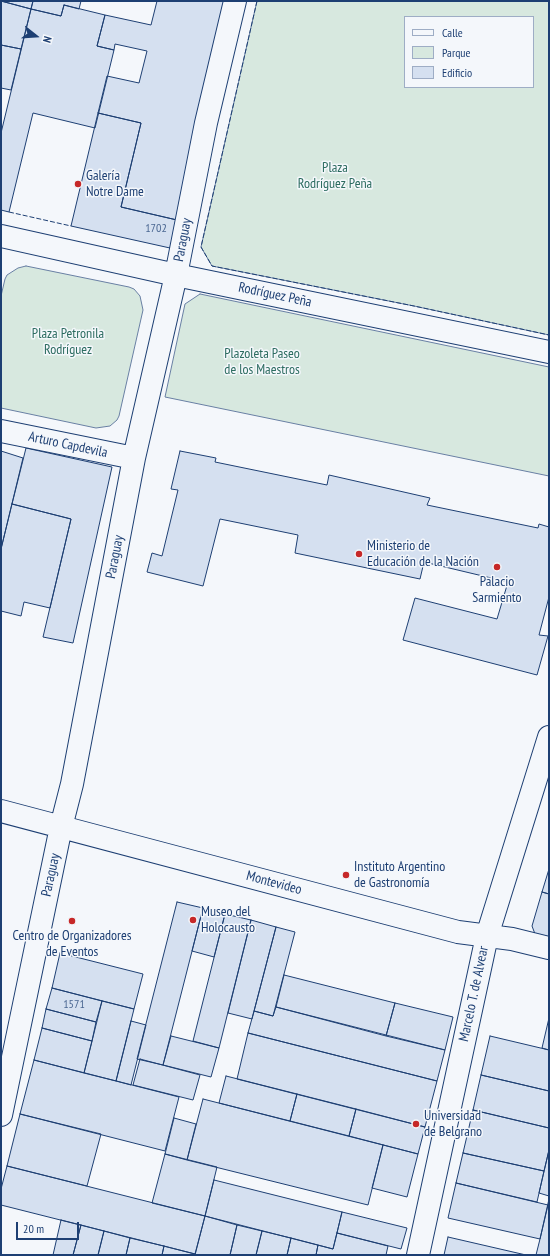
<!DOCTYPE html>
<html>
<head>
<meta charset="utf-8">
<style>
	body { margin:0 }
	#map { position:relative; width:550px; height:1256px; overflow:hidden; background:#f4f7fb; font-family:"PT Sans Narrow",sans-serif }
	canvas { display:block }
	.frame { position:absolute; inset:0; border:2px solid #1d3f73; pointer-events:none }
	.legend { position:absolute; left:404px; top:16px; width:130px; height:72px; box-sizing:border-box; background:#f4f7fb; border:1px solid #9eadc5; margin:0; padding:5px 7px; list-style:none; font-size:12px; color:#1d3f73 }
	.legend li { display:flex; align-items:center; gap:8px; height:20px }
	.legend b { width:20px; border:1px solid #9eadc5 }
	.north { position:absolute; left:16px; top:16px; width:40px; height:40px; -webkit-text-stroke:3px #f4f7fb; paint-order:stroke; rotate:107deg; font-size:11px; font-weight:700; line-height:16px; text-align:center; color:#1d3f73 }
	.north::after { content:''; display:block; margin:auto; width:14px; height:18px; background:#1d3f73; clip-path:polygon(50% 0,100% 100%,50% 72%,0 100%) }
	.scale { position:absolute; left:16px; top:1222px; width:63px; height:18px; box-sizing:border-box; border:2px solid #1d3f73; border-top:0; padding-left:5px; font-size:12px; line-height:14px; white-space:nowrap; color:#1d3f73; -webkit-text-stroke:3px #f4f7fb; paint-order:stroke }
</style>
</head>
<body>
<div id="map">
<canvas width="550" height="1256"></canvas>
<div class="frame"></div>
<ul class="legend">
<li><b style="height:5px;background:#f4f7fb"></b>Calle</li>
<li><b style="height:11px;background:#d7e8df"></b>Parque</li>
<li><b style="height:11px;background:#d5e0f0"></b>Edificio</li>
</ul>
<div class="north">N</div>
<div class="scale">20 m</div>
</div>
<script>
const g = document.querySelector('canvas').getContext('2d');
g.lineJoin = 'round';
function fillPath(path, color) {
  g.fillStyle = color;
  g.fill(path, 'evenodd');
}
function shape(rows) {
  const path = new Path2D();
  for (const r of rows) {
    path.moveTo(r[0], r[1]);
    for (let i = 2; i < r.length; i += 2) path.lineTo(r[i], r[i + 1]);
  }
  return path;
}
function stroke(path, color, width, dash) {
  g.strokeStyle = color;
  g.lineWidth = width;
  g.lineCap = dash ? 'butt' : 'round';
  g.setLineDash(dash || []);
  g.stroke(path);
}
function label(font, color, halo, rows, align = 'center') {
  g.font = font + ' "PT Sans Narrow",sans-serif';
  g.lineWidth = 3;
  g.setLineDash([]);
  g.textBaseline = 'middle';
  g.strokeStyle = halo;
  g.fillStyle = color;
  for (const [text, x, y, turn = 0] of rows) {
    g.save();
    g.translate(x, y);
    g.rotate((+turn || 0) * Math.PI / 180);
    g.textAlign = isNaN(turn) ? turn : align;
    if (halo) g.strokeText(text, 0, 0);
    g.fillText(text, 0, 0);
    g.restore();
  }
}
const green = shape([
	[257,1,549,1,549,335,414,306,212,266,201,247,257,1],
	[405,17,533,17,533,87,405,87,405,17],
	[26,266,129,287,134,289,140,296,143,310,119,416,117,420,110,426,96,428,1,408,1,296,5,279,7,275,18,268,26,266],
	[200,294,549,367,549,476,165,397,185,304,200,294]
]);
fillPath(green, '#d7e8df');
stroke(green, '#687fa3', 1);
const building = shape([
	[1,1,33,1,31,9,1,1],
	[1,1,31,9,21,49,1,45,1,1],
	[33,1,81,1,79,9,64,5,61,16,31,9,33,1],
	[157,1,225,1,177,220,121,207,141,123,98,113,107,76,139,83,147,51,115,44,114,50,97,46,105,15,151,25,157,1],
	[64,5,105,15,97,46,114,50,95,128,33,113,9,212,1,210,1,133,31,9,61,16,64,5],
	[1,45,21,49,11,90,1,88,1,45],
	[98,113,141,123,121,207,177,220,170,248,71,226,98,113],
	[26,448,112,467,73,643,43,637,71,519,12,504,26,448],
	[1,451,23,458,1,549,1,451],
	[180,451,216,458,215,462,327,485,329,475,430,498,427,505,538,528,539,524,549,527,549,597,539,635,548,636,537,675,403,640,415,598,497,619,508,582,424,562,420,579,295,553,298,535,220,519,203,586,147,572,152,553,162,556,178,490,171,489,180,451],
	[12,504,71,519,50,608,24,602,21,616,1,611,1,549,12,504],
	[549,869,549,894,542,892,549,869],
	[542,892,549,894,549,942,535,934,532,926,542,892],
	[177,902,203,908,163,1065,137,1059,177,902],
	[203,908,225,914,214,957,192,951,203,908],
	[225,914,251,920,219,1048,193,1041,225,914],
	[251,920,276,927,252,1019,228,1013,251,920],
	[276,927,295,932,273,1016,254,1011,276,927],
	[60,953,143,974,134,1009,52,988,60,953],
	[284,975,395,1003,386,1036,276,1007,284,975],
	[52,988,102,1001,96,1022,46,1009,52,988],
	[102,1001,134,1009,116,1081,84,1073,102,1001],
	[395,1003,453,1017,445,1050,386,1036,395,1003],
	[276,1007,445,1050,437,1081,248,1033,254,1011,273,1016,276,1007],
	[46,1009,96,1022,92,1041,42,1028,46,1009],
	[549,1018,549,1050,542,1048,549,1018],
	[131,1021,146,1025,131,1085,116,1081,131,1021],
	[42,1028,92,1041,84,1073,34,1060,42,1028],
	[248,1033,437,1081,425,1127,237,1079,248,1033],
	[171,1036,219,1048,211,1077,163,1065,171,1036],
	[490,1036,549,1050,549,1091,481,1075,490,1036],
	[140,1059,200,1075,193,1100,133,1085,140,1059],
	[34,1060,179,1097,165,1151,20,1114,34,1060],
	[481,1075,549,1091,549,1128,473,1110,481,1075],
	[226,1076,297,1094,290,1121,219,1103,226,1076],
	[297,1094,356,1109,349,1136,290,1121,297,1094],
	[203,1099,383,1145,368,1205,187,1160,203,1099],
	[356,1109,425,1127,418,1154,349,1136,356,1109],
	[473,1110,549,1128,549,1150,544,1171,463,1153,473,1110],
	[20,1114,101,1134,87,1186,7,1166,20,1114],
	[174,1118,196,1124,187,1160,165,1154,174,1118],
	[383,1145,418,1154,407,1197,372,1188,383,1145],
	[549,1150,549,1196,539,1193,549,1150],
	[463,1153,544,1171,537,1202,456,1183,463,1153],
	[165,1154,217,1167,205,1216,152,1203,165,1154],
	[7,1166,205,1216,195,1254,1,1205,1,1189,7,1166],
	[214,1180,342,1212,333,1249,205,1216,214,1180],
	[456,1183,548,1205,540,1239,448,1218,456,1183],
	[549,1199,549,1255,536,1255,540,1239,549,1199],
	[342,1212,407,1228,401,1249,337,1233,342,1212],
	[205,1216,237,1225,230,1255,195,1255,205,1216],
	[61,1220,81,1225,73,1255,53,1255,61,1220],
	[81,1225,104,1231,98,1255,73,1255,81,1225],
	[237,1225,262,1231,256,1255,230,1255,237,1225],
	[104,1231,130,1238,126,1255,98,1255,104,1231],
	[262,1231,291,1238,287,1255,256,1255,262,1231],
	[337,1233,388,1246,386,1255,316,1255,318,1245,333,1249,337,1233],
	[448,1237,526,1255,444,1255,448,1237],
	[130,1238,164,1246,162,1255,126,1255,130,1238],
	[291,1238,318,1245,316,1255,287,1255,291,1238],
	[164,1246,195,1254,195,1255,162,1255,164,1246]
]);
fillPath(building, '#d5e0f0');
stroke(building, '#1d3f73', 1);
const minor = shape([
	[1,236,176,275,549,352],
	[1,431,134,458],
	[1,811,458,932,512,939,549,948],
	[1,1115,61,827,72,784,134,458,176,275,206,123,235,1],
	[418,1255,487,936,549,737]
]);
stroke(minor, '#1d3f73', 24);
stroke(minor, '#f4f7fb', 22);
stroke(shape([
	[257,1,201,247,212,266,414,306,549,335],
	[9,212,71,226]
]), '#1d3f73', 1, [5, 2]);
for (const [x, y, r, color] of [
	[78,184,4,"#c62828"],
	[359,554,4,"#c62828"],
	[497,567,4,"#c62828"],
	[346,875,4,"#c62828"],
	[193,920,4,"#c62828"],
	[72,921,4,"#c62828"],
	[416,1124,4,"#c62828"]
]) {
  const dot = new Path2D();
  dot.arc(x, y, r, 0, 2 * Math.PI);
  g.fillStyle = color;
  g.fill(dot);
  stroke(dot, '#f4f7fb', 1.5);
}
label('12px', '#4b6792', null, [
	["1702",156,229],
	["1571",74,1005]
]);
label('14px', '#2c6c60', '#f4f7fb', [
	["Plaza",335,168],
	["Rodríguez Peña",335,184],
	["Plaza Petronila",68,334],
	["Rodríguez",68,350],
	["Plazoleta Paseo",262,354],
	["de los Maestros",262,370]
]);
label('14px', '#1d3f73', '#f4f7fb', [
	["Galería",86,176],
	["Notre Dame",86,192],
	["Ministerio de",367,546],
	["Educación de la Nación",367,562],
	["Palacio",497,582,"center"],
	["Sarmiento",497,598,"center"],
	["Instituto Argentino",354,867],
	["de Gastronomía",354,883],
	["Museo del",201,912],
	["Holocausto",201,928],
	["Centro de Organizadores",72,936,"center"],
	["de Eventos",72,952,"center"],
	["Universidad",424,1116],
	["de Belgrano",424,1132]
], 'left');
label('14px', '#1d3f73', '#f4f7fb', [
	["Paraguay",183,240,-79],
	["Rodríguez Peña",275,295,12],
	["Arturo Capdevila",68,445,12],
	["Paraguay",115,557,-79],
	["Paraguay",51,875,-78],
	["Montevideo",274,883,15],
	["Marcelo T. de Alvear",474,994,-78]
]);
</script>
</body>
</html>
